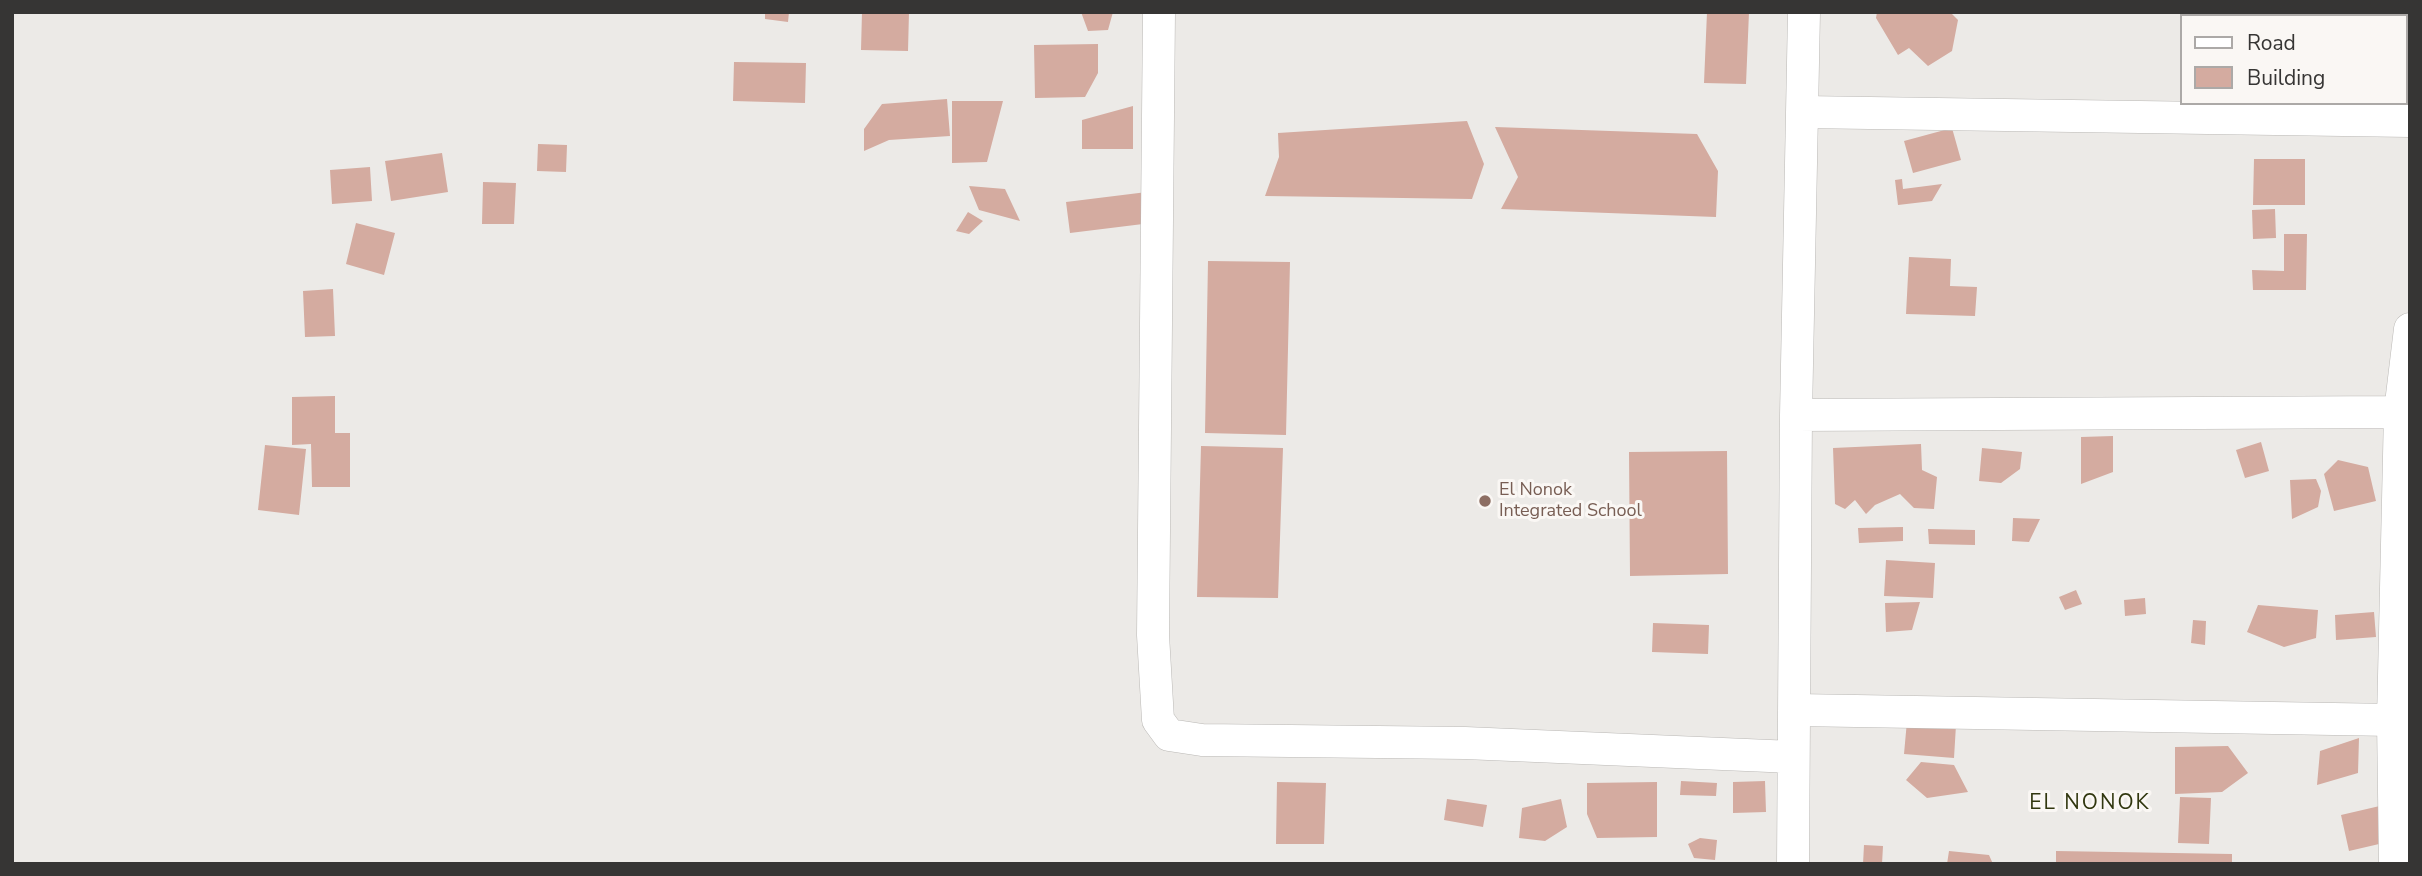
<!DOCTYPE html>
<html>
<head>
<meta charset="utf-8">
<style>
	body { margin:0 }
	#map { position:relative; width:2422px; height:876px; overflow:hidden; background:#eceae7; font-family:"Nunito Sans",sans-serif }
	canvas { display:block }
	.frame { position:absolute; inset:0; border:14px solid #363534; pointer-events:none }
	.legend { position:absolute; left:2180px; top:14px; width:228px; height:91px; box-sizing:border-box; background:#faf7f4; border:2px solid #aca9a7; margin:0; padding:9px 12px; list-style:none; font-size:21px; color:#363534 }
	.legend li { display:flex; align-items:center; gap:14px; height:35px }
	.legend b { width:35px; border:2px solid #aca9a7 }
</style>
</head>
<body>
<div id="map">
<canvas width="2422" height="876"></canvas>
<div class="frame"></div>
<ul class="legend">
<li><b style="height:9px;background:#fff"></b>Road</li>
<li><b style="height:19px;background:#d4aba0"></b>Building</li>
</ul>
</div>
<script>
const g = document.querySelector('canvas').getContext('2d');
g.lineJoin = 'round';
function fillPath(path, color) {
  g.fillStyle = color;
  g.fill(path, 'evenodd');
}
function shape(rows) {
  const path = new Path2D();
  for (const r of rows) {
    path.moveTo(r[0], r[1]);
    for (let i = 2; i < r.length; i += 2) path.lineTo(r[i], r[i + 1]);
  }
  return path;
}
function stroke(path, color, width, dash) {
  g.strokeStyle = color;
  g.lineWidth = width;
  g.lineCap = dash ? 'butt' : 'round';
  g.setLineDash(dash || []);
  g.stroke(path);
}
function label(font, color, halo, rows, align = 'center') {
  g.font = font + ' "Nunito Sans",sans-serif';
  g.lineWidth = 6;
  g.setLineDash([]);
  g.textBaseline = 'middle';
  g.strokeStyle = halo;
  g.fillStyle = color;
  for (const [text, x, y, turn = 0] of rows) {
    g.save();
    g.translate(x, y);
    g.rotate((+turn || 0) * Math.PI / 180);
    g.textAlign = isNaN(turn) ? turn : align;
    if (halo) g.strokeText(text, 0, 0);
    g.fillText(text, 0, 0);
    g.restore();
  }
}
fillPath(shape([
	[765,12,789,12,788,22,765,19],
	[862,12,909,12,908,51,861,50],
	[1081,12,1113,12,1108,30,1088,31],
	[1707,12,1749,12,1746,84,1704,83],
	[1877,12,1950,12,1958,20,1952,51,1928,66,1909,48,1898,55,1876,18],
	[1098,44,1098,73,1085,97,1035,98,1034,45],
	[734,62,806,63,805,103,733,101],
	[947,99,950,136,889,140,864,151,864,129,882,104],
	[952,101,1003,101,987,162,952,163],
	[1133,106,1133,149,1082,149,1082,120],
	[1467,121,1484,164,1472,199,1265,196,1279,157,1278,133],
	[1495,127,1697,134,1718,171,1716,217,1501,209,1518,177],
	[1952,128,1961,160,1913,173,1904,141],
	[538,144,567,145,566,172,537,171],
	[442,153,448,192,391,201,385,161],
	[2254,159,2305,159,2305,205,2253,205],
	[370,167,372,201,332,204,330,170],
	[1902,179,1903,189,1942,184,1932,201,1898,205,1895,180],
	[483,182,516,183,514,224,482,224],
	[969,186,1005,189,1020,221,979,210],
	[1155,191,1143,224,1070,233,1066,202],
	[2275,209,2276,238,2253,239,2252,210],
	[968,212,983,221,969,234,956,231],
	[356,223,395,233,384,275,346,264],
	[2284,234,2307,234,2306,290,2253,290,2252,270,2284,271],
	[1909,257,1951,259,1950,286,1977,287,1975,316,1906,314],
	[1208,261,1290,262,1286,435,1205,433],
	[333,289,335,336,305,337,303,291],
	[335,396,335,433,350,433,350,487,312,487,311,444,292,445,292,397],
	[2113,436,2113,472,2081,484,2081,437],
	[2261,442,2269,471,2245,478,2236,450],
	[1921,444,1922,470,1937,477,1934,509,1914,508,1900,494,1875,505,1866,514,1855,500,1845,509,1835,504,1833,448],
	[265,445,306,449,299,515,258,510],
	[1201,446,1283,448,1278,598,1197,597],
	[1982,448,2022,452,2020,469,2001,483,1979,481],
	[1727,451,1728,574,1630,576,1629,452],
	[2338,460,2368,467,2376,501,2334,511,2324,474],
	[2316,479,2321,491,2318,507,2292,519,2290,480],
	[2013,518,2040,519,2029,542,2012,541],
	[1903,527,1903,541,1859,543,1858,528],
	[1928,529,1975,530,1975,545,1929,544],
	[1886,560,1935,563,1933,598,1884,596],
	[2076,590,2082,604,2065,610,2059,597],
	[2145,598,2146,614,2125,616,2124,600],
	[1920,602,1912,630,1886,632,1885,603],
	[2258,605,2318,610,2316,638,2284,647,2247,632],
	[2374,612,2376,637,2336,640,2335,615],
	[2193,620,2206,621,2205,645,2191,643],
	[1653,623,1709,625,1708,654,1652,652],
	[1907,721,1956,725,1954,758,1904,754],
	[2359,738,2358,773,2317,785,2320,751],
	[2228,746,2248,773,2222,792,2175,794,2175,747],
	[1921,762,1954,765,1968,792,1927,798,1906,780],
	[1681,781,1717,783,1716,796,1680,795],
	[1765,781,1766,812,1733,813,1733,782],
	[1277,782,1326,783,1324,844,1276,844],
	[1657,782,1657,837,1597,838,1587,814,1587,783],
	[2180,797,2211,798,2209,844,2178,843],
	[1447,799,1487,805,1483,827,1444,820],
	[1561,799,1567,827,1545,841,1519,838,1522,808],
	[2384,805,2392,841,2349,851,2341,815],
	[1700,838,1717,840,1715,860,1694,858,1688,844],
	[1864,845,1883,846,1882,864,1863,864],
	[1949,851,1989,855,1993,864,1947,864],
	[2056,851,2232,854,2232,864,2056,864]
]), '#d4aba0');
const minor = shape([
	[1159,12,1153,635,1158,720,1169,735,1202,740,1465,743,1793,757],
	[1802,112,2410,121],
	[1796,415,2400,412],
	[1796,710,2393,720],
	[1793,864,1796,415,1804,12],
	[2395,864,2393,720,2400,412,2410,329]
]);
stroke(minor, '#bab8b5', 33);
stroke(minor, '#fff', 32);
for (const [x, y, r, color] of [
	[1485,501,7,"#8d6e63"]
]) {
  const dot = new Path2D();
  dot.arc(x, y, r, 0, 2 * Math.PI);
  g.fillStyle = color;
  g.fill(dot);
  stroke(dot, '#faf7f4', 2.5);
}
label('18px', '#785e54', '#faf7f4', [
	["El Nonok",1499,491],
	["Integrated School",1499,512]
], 'left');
g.letterSpacing = '2px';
label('21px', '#31370f', '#faf7f4', [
	["EL NONOK",2090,804]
]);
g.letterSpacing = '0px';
</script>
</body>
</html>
